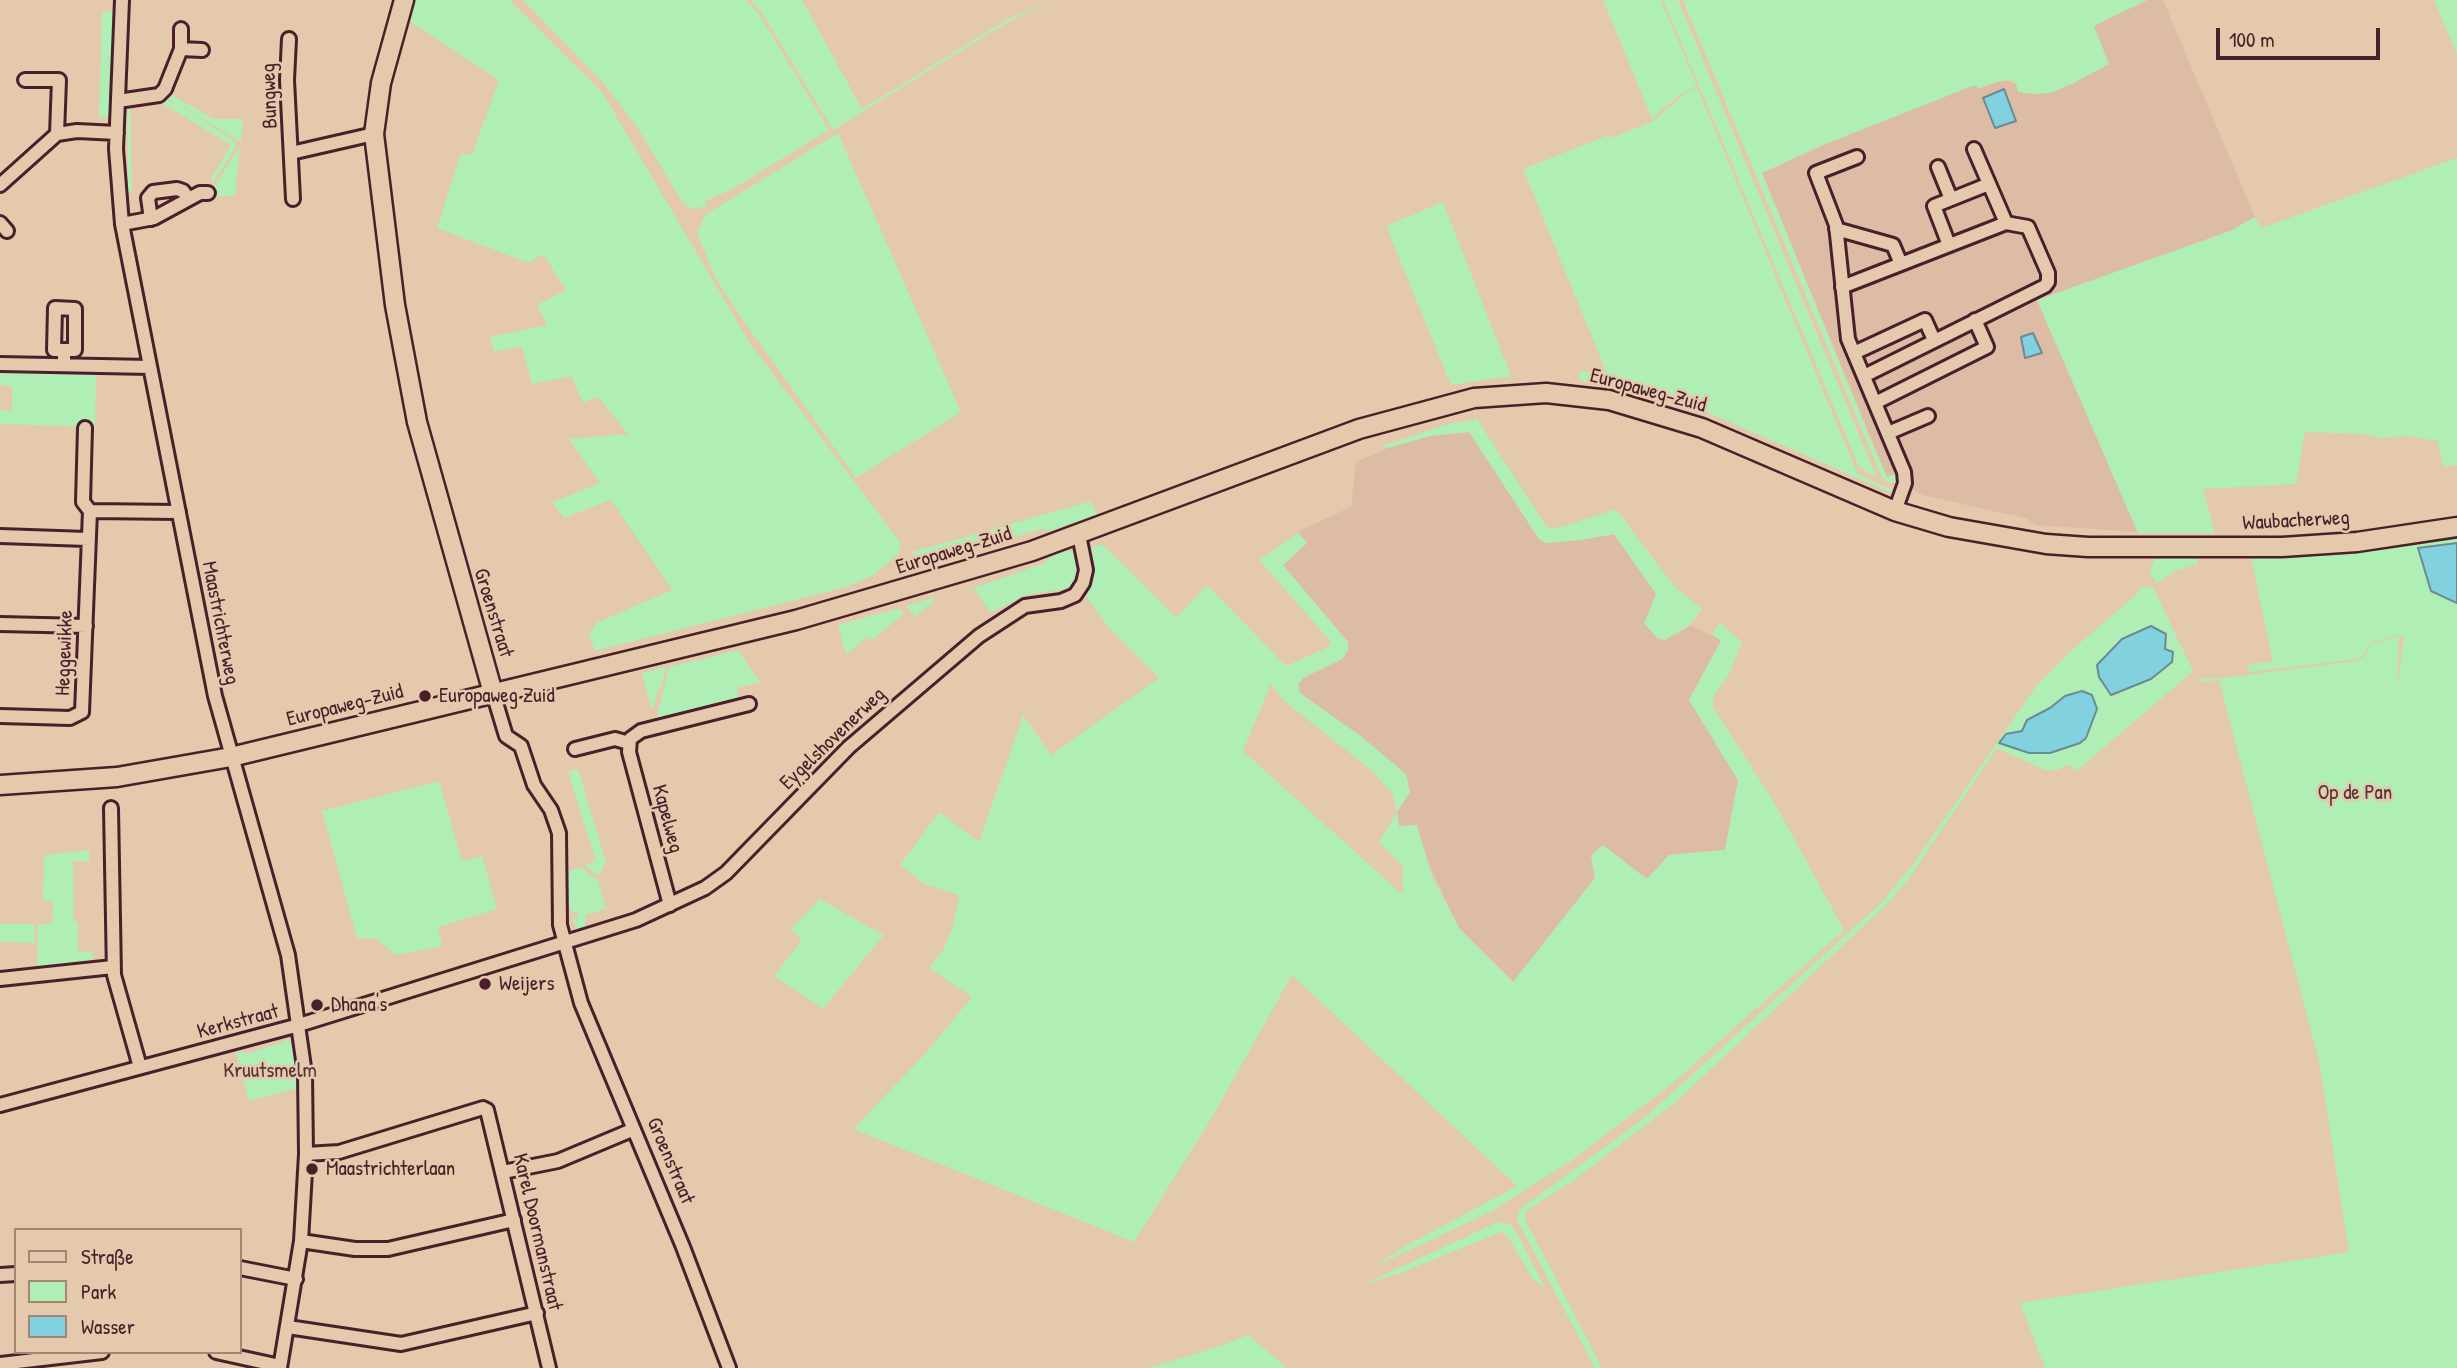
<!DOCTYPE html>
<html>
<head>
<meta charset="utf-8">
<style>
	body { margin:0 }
	#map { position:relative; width:2457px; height:1368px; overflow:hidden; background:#e4c9ac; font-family:"Patrick Hand",sans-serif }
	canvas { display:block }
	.legend { position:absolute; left:14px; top:1228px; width:228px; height:126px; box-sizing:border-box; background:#e4c9ac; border:2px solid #a68578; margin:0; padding:9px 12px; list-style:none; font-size:21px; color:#4a1f2b }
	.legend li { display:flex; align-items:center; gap:14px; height:35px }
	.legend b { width:35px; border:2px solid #a68578 }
	.scale { position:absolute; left:2216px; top:28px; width:164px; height:32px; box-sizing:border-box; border:4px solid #4a1f2b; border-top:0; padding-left:9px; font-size:21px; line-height:24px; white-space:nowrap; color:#4a1f2b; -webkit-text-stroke:5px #e4c9ac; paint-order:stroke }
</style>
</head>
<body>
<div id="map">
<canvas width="2457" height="1368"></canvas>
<ul class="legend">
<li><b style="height:9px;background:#e4c9ac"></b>Straße</li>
<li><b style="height:19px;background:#afeeb5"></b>Park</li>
<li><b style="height:19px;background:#82d1de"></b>Wasser</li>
</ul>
<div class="scale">100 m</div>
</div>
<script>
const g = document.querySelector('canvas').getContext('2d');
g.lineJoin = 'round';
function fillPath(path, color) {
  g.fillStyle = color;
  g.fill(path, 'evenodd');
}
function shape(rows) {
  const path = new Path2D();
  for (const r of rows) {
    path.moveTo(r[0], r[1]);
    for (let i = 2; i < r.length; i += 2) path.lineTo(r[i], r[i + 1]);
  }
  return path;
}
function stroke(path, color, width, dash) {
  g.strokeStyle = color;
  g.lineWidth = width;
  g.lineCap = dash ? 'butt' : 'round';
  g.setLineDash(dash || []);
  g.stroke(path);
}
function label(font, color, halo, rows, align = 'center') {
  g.font = font + ' "Patrick Hand",sans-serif';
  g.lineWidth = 5;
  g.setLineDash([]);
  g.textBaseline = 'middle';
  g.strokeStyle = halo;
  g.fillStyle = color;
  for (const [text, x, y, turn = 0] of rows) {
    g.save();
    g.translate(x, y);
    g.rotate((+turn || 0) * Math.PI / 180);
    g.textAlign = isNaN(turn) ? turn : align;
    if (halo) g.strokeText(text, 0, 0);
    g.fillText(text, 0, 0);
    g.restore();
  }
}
fillPath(shape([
	[2147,0,2163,0,2255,217,2230,231,2037,300,2138,532,2035,525,2028,519,1923,495,1887,477,1762,173,1823,145,1976,84,1978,89,2004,80,2016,84,2093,26],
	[1983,98,2016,121,1995,128],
	[1469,432,1539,539,1546,543,1581,540,1614,534,1642,571,1656,595,1654,600,1676,635,1690,625,1721,640,1689,700,1738,780,1725,850,1669,855,1648,879,1591,855,1595,878,1514,982,1459,928,1424,854,1399,826,1397,812,1410,792,1362,737,1300,693,1298,685,1303,678,1342,659,1348,650,1283,565,1307,543,1298,533,1301,530,1351,507,1356,462,1388,448,1430,436]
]), '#dcbca5');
fillPath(shape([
	[414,0,509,0,602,92,749,342,900,542,899,554,872,576,846,587,595,651,589,634,596,623,672,590,611,500,564,518,552,502,600,483,569,439,628,434,598,397,583,403,571,376,532,384,522,347,494,351,490,337,547,325,537,305,566,290,543,254,529,263,437,228,461,153,472,155,499,80,408,20],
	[523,0,746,0,759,14,829,130,731,190,705,201,708,206,690,209,683,203,638,128,604,84],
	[751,0,802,0,862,109,1005,21,1050,0,998,28,833,130,762,13],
	[1603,0,1661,0,1697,86,1679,95,1652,119],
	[1663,0,1678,0,1877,478,1859,467],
	[1683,0,2147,0,2094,26,2109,64,2074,83,2051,93,2033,94,2018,92,2016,84,2010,80,1992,83,1978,89,1975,85,1823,145,1762,173,1872,443,1887,477,1898,473,1900,484,1887,482,1881,476],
	[2434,0,2457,0,2457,54],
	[115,9,110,117,99,118,102,13],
	[1697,87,1856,470,1860,475,1896,492,1894,494,1709,413,1650,394,1580,381,1579,372,1606,371,1523,169,1609,135,1611,138,1654,121,1684,94],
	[169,93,214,119,243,119,241,142,164,96],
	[161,97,182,107,236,142,234,150,212,184,212,176,231,145,160,102,130,106,132,192,128,192,127,103],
	[838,133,961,412,856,478,733,306,715,277,697,233,705,215],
	[240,146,235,196,211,196,213,189],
	[2457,158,2457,465,2443,467,2438,441,2408,436,2378,438,2364,434,2305,432,2296,484,2203,489,2215,533,2138,533,2037,300,2230,231,2255,217,2261,228],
	[1443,202,1511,376,1451,385,1386,226],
	[0,372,96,374,95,427,0,424,0,410,12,410,12,386,0,385],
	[1477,419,1547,527,1558,528,1616,509,1675,587,1702,609,1690,625,1665,640,1657,638,1644,623,1656,594,1614,534,1581,540,1546,543,1539,539,1469,432,1430,436,1388,448,1382,446,1448,424],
	[1091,501,1097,515,1050,531,1041,529,913,568,921,559,912,552],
	[1298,533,1307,543,1283,565,1348,642,1348,650,1342,659,1303,678,1298,685,1300,693,1362,737,1406,774,1410,792,1397,812,1399,826,1417,825,1432,876,1459,928,1513,982,1595,878,1591,855,1603,845,1647,879,1669,855,1725,850,1738,780,1689,700,1721,641,1712,634,1720,623,1742,642,1730,673,1714,695,1713,707,1774,802,1844,930,1672,1084,1571,1161,1492,1211,1374,1267,1404,1247,1517,1186,1292,975,1211,1119,1134,1242,853,1129,923,1056,972,997,929,968,942,952,953,927,959,895,924,884,900,865,939,812,979,842,1023,715,1051,755,1159,678,1110,629,1088,599,1085,593,1093,583,1094,572,1091,548,1102,544,1175,616,1179,615,1205,587,1209,587,1286,666,1328,647,1331,642,1259,560],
	[1271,684,1283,700,1372,771,1392,793,1397,812,1379,842,1403,867,1403,895,1243,751],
	[2457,538,2457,543,2422,546,2418,549,2431,591,2457,603,2457,1365,2455,1368,2045,1368,2020,1303,2349,1252,2319,1061,2219,680,2201,682,2195,679,2224,678,2357,661,2365,656,2370,644,2399,636,2397,689,2404,637,2399,635,2369,643,2364,655,2357,659,2249,672,2248,664,2273,662,2251,557,2342,554],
	[1067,550,1074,552,1078,569,1074,582,1067,589,1025,595,991,613,974,589,954,595,1045,563,1051,555],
	[2155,558,2198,558,2198,564,2175,571,2157,583,2149,573],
	[2152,585,2193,671,2077,771,2070,764,2058,770,2045,770,1997,748,1910,877,1889,902,1677,1101,1573,1181,1526,1211,1525,1219,1602,1368,1595,1368,1517,1220,1520,1209,1643,1119,1881,903,1914,863,2037,685,2073,649,2137,594,2141,586,2150,588],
	[2151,626,2166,634,2165,649,2172,651,2172,662,2151,679,2113,696,2099,677,2097,665,2122,639],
	[2082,691,2091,694,2097,709,2086,738,2050,753,2029,753,2000,743,2022,731,2025,723,2065,696],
	[933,598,934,602,915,617,906,606],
	[899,608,905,613,871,641,867,637,846,655,838,625],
	[738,650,760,682,737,688,740,700,656,721,669,667],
	[666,667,661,689,658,689,654,708,651,708,642,673],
	[578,769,606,862,599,876,584,865,596,861,568,772],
	[439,781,462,861,482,856,497,909,438,927,442,946,396,955,376,939,357,938,322,811],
	[89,850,89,861,73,861,74,921,78,922,78,952,93,952,93,962,37,968,38,924,52,924,53,902,43,901,44,855],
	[580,867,598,880,606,909,586,915,585,927,576,929,573,919,579,915,576,912,572,913,569,905,569,871],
	[820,899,884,935,823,1009,774,976,802,940,791,929],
	[0,924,35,924,35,943,0,942],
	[284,1039,293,1044,298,1088,249,1101,236,1053,244,1051,245,1054,285,1042],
	[1498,1222,1511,1225,1517,1233,1545,1288,1532,1278,1508,1237,1501,1232,1401,1273,1362,1285],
	[1248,1335,1287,1368,1149,1368,1223,1345]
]), '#afeeb5');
const water = shape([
	[2004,89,2016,121,1995,128,1983,98,2004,89],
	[2033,333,2042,353,2025,358,2021,337,2033,333],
	[2457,543,2457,603,2431,591,2418,548,2457,543],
	[2151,626,2166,634,2165,649,2173,652,2172,662,2151,679,2111,695,2099,677,2097,665,2122,639,2151,626],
	[2082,691,2092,695,2097,709,2086,738,2080,743,2050,753,2029,753,1999,743,2006,734,2022,731,2027,720,2050,708,2065,696,2082,691]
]);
fillPath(water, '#82d1de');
stroke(water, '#6c8a96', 2);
const street = shape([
	[122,0,116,149,122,224,215,696,288,955,305,1074,306,1154,301,1241,280,1368],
	[289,39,287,80,293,199],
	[181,49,202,50],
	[25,80,59,80,57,134],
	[118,101,159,95,165,89,181,49,181,29],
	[1974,149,2006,223],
	[291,153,374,134],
	[1857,157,1816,173,1836,225,1848,339,1904,472,1905,483,1895,511],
	[1938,167,1951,199],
	[0,185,57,134,77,131,117,133],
	[151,219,148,198,153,192,177,189,183,191,189,199],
	[0,223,7,231],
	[122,224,154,218,200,193,208,193],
	[1836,229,1893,245,1901,264],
	[1949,245,1934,206,1989,184],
	[1842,287,2006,223,2028,227,2048,273,2048,282,2045,286,1864,376],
	[64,350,75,350,75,309,55,308,54,350,64,350,64,365],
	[1854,353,1925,320,1934,340],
	[0,364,150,367],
	[1875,403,1987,347,1975,320],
	[85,428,83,502,90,511],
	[1888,433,1928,416],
	[90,511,179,512],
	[0,536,87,539],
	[0,624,86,626],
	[493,693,506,736,521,746,534,785,551,810,559,833,560,925,581,1003,683,1247,729,1368],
	[0,716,70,718,82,712,90,511],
	[575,749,615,739,629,743],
	[111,808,114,975,140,1067],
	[670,905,629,752,630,739,641,731,749,704],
	[0,979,113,967],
	[0,1105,299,1025,636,920,705,888,726,873,849,747,979,636,1025,606,1061,601,1075,595,1083,583,1086,570,1079,535],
	[306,1154,339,1152,483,1108,487,1110,549,1368],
	[503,1172,558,1161,632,1130],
	[301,1241,355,1249,388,1249,514,1220],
	[240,1268,296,1279],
	[0,1275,16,1274],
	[288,1327,401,1344,537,1313],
	[216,1352,280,1366],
	[0,1364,102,1352]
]);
const secondary = shape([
	[404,0,381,83,374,134,395,305,417,422,493,693],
	[0,785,117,777,231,757,796,620,1032,551,1359,429,1474,398,1546,393,1609,400,1702,428,1895,511,1949,527,2046,544,2088,547,2282,547,2357,542,2457,527]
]);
stroke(street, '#4a1f2b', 18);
stroke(secondary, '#4a1f2b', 23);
stroke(street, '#e4c9ac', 12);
stroke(secondary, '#e4c9ac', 18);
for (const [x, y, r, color] of [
	[425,696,7,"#4a1f2b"],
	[485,984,7,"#4a1f2b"],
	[317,1005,7,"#4a1f2b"],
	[312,1169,7,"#4a1f2b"]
]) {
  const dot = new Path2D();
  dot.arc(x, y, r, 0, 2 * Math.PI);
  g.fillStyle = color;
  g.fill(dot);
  stroke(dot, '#e4c9ac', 2.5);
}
label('21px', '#4a1f2b', '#e4c9ac', [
	["Bungweg",270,96,-92],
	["Europaweg-Zuid",1648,391,15],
	["Waubacherweg",2296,521,-3],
	["Europaweg-Zuid",954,551,-17],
	["Groenstraat",493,613,73],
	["Maastrichterweg",220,623,79],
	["Heggewikke",65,653,-88],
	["Europaweg-Zuid",345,706,-14],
	["Eygelshovenerweg",833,739,-44],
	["Kapelweg",667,819,75],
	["Kerkstraat",238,1022,-15],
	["Groenstraat",670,1161,67],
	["Karel Doormanstraat",537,1232,77]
]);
label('21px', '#4a1f2b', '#e4c9ac', [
	["Europaweg Zuid",439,696],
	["Weijers",499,984],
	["Dhana's",331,1005],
	["Maastrichterlaan",326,1169]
], 'left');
label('21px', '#543439', '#e4c9ac', [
	["Op de Pan",2355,793],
	["Kruutsmelm",270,1071]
]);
</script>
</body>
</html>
